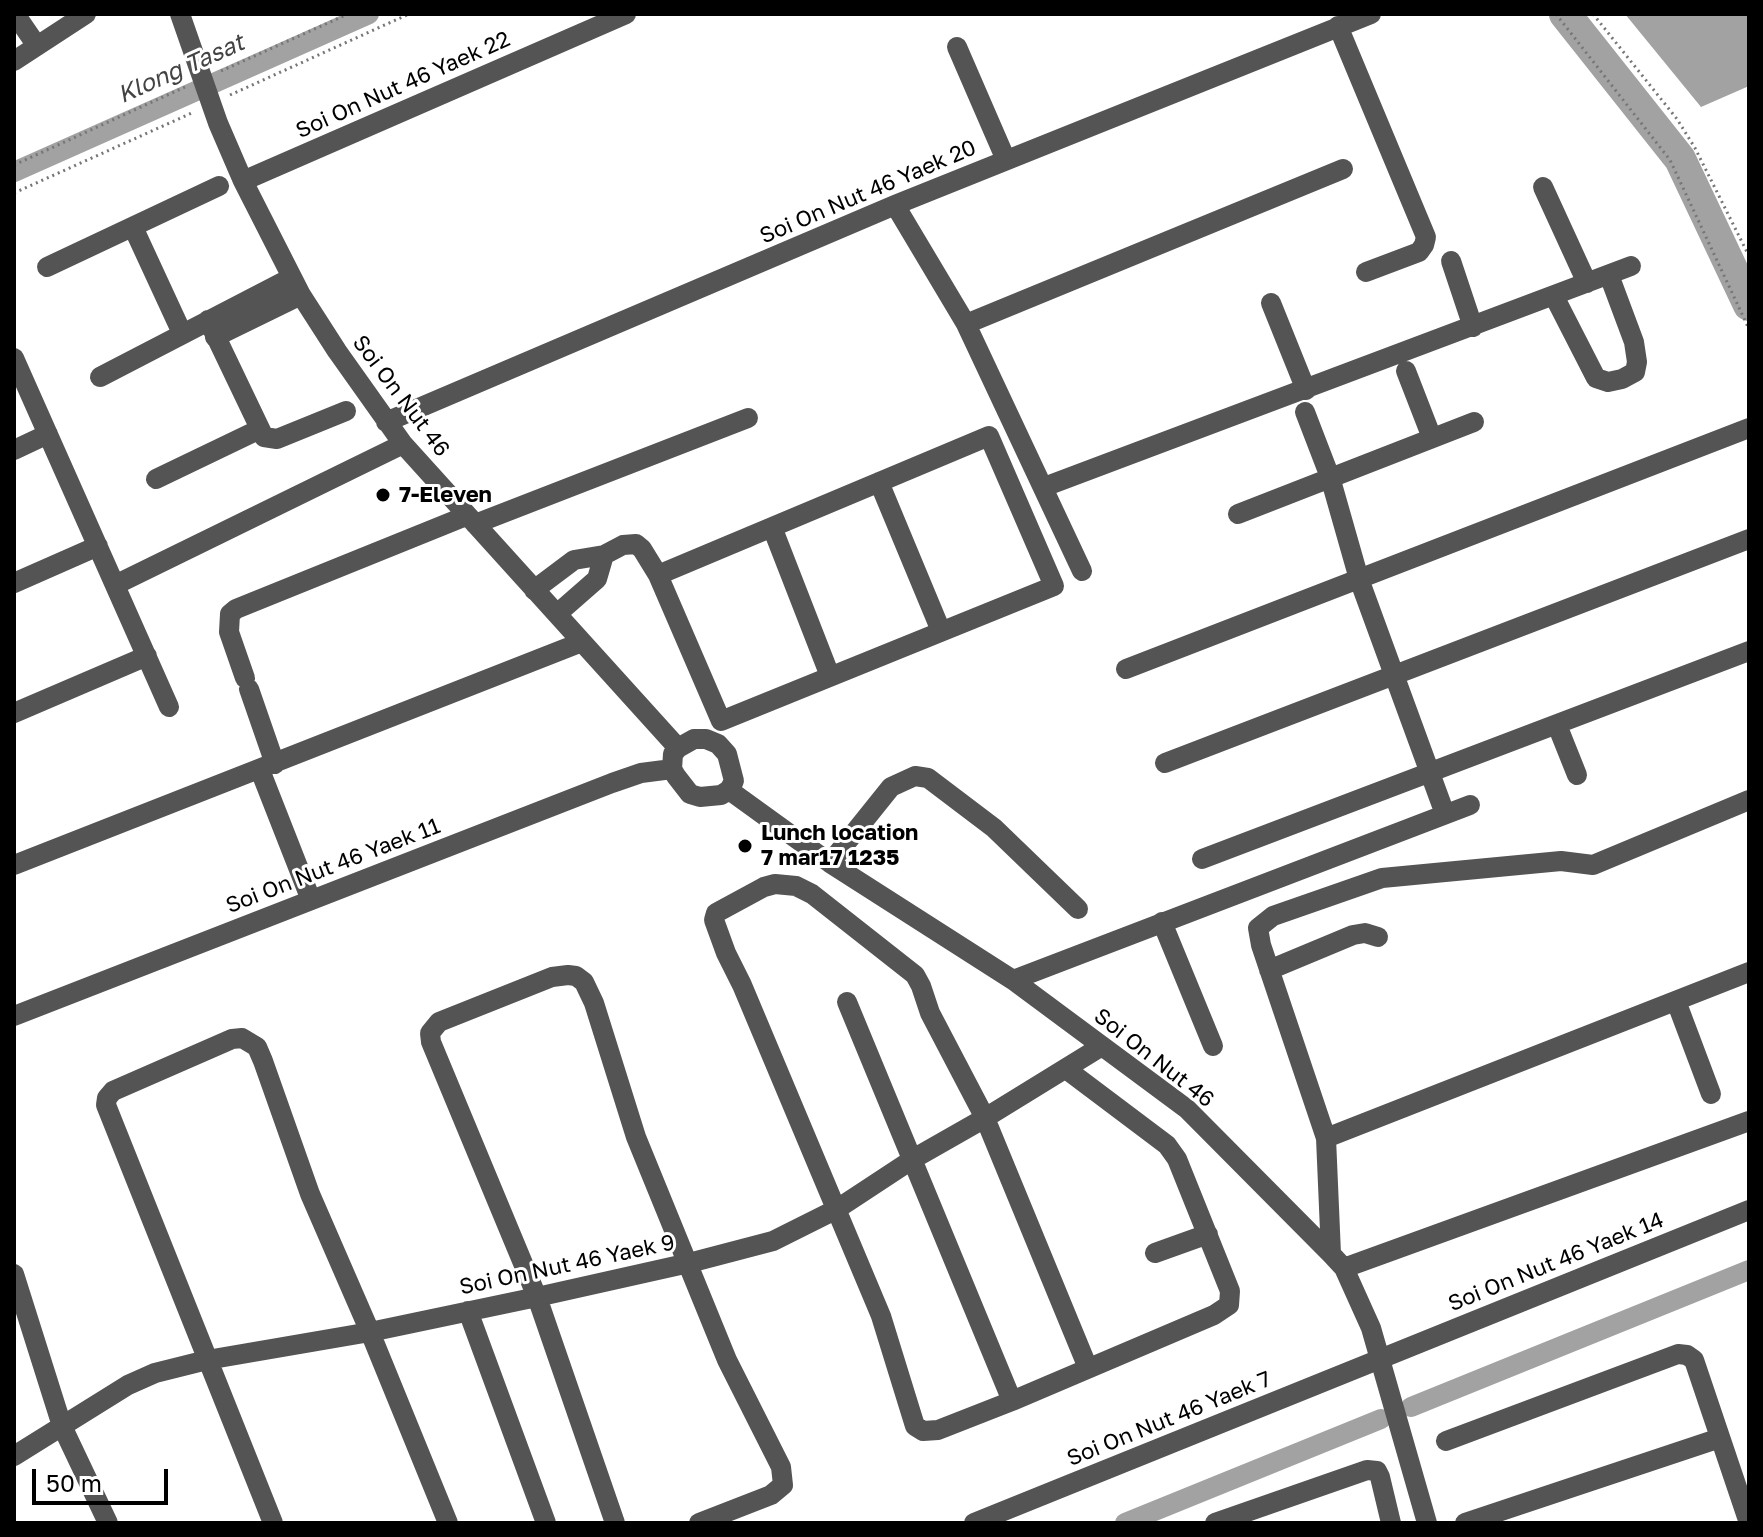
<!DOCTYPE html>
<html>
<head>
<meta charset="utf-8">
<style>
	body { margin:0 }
	#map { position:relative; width:1763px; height:1537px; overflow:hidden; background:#fff; font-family:"Golos Text",sans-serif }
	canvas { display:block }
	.frame { position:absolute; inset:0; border:16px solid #000; pointer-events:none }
	.scale { position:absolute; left:32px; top:1469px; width:136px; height:36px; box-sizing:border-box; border:4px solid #000; border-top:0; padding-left:10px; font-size:24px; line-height:28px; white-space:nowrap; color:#000; -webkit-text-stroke:6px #fff; paint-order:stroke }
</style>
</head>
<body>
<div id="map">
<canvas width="1763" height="1537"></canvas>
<div class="frame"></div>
<div class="scale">50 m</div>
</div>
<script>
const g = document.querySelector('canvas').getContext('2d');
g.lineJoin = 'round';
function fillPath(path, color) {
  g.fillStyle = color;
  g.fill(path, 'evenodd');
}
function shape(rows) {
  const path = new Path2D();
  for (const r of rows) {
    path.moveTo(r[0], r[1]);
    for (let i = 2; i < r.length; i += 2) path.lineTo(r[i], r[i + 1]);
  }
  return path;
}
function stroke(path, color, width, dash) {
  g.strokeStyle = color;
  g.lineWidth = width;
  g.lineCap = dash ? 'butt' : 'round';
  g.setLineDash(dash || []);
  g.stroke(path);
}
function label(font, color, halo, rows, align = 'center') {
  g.font = font + ' "Golos Text",sans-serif';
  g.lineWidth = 6;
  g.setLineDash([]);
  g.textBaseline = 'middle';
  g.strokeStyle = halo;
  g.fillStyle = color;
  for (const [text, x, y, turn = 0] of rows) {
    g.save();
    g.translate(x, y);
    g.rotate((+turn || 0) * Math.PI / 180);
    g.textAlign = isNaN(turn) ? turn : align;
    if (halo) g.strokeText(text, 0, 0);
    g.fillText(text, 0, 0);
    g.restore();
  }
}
fillPath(shape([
	[1625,14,1749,14,1749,86,1701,107]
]), '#a2a2a2');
stroke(shape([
	[14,172,369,14],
	[1411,1407,1749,1270],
	[1125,1523,1381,1419]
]), '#a2a2a2', 20);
stroke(shape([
	[1565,14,1680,159,1749,305]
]), '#a2a2a2', 32);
stroke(shape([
	[1556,14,1670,160,1749,329],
	[1593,14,1677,119,1695,148,1749,256],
	[221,71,348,14],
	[230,95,409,14],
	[14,165,185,87],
	[14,193,194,112]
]), '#767676', 3, [2, 4]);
stroke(shape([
	[15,14,37,46],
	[180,14,218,123,243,181,301,295,337,351,403,444,678,748],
	[1338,26,1426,237,1424,245,1419,252,1366,272],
	[957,47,1006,160],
	[14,61,86,14],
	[243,181,626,14],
	[1543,187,1587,283],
	[895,205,966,324,1082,571],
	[133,227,182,333],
	[1451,261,1473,327],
	[47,267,219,186],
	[1554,296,1596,378,1608,382,1622,379,1635,372,1637,362,1634,342,1609,275],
	[1271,303,1306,390],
	[208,320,264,437,277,439,346,411],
	[966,324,1343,169],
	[215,337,301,295],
	[14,358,169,707],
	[1406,371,1432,438],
	[100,377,291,278],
	[1305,412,1330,477,1359,579,1445,814],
	[386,422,895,205,1371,14],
	[14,450,48,434],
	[156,479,258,430],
	[879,482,941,631],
	[1044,487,1631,266],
	[1238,514,1474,422],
	[475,524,748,418],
	[772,527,830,676],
	[604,555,623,545,636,544,642,549,658,575,721,721,1054,586,989,436,658,575],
	[14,583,98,546],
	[115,585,403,444],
	[534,590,574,560,604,555,597,579,557,614],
	[1126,669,1749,428],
	[245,678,229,632,230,614,236,609,466,516],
	[249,689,275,764],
	[14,713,147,656],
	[1557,725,1577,775],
	[694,739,706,739,718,744,727,754,734,781,729,790,721,795,700,797,690,794,676,776,672,769,673,754,678,748,694,739],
	[1165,763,1749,539],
	[260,770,311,900],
	[729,790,830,863,1013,980,1187,1109,1331,1254,1344,1268,1371,1328,1427,1523],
	[1202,859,1749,651],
	[830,863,891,787,915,776,928,778,994,828,1078,909],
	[14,865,582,642],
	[1162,922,1213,1046],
	[1269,970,1353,935,1365,933,1378,937],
	[1013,980,1470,805],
	[1676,1001,1711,1094],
	[847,1002,1012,1401],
	[14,1016,612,783,641,773,672,769],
	[1066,1069,1167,1145,1177,1159,1230,1291,1229,1305,1214,1315,1012,1401,938,1430,923,1431,915,1426,881,1316,742,985,726,953,714,920,716,913,764,887,775,884,796,886,812,894,915,975,921,986,930,1013,985,1118,1088,1368],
	[1326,1138,1749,972],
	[1155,1253,1208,1234],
	[1331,1254,1326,1138,1261,945,1258,928,1273,916,1382,878,1561,861,1593,865,1749,800],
	[1344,1268,1749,1121],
	[14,1274,62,1426,108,1523],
	[468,1311,546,1523],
	[1446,1441,1678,1354,1687,1355,1694,1360,1749,1523],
	[14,1456,128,1385,155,1373,207,1360,370,1332,537,1297,689,1263,773,1241,837,1209,913,1159,985,1118,1102,1046],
	[273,1523,106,1105,107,1098,113,1091,232,1039,242,1038,257,1047,263,1061,310,1194,370,1332,448,1523],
	[615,1523,537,1297,431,1042,430,1033,439,1022,552,977,568,975,576,976,584,982,594,1003,636,1137,727,1360,781,1467,783,1485,771,1495,699,1523],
	[974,1523,1749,1210],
	[1215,1523,1367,1470,1377,1471,1380,1477,1391,1523],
	[1465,1523,1720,1438]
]), '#545454', 20);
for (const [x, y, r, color] of [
	[383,495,8,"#000"],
	[745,846,8,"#000"]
]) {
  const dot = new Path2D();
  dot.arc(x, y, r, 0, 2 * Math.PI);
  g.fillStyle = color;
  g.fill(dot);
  stroke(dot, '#fff', 3);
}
label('22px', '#000', '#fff', [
	["Soi On Nut 46 Yaek 22",403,85,-24],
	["Soi On Nut 46 Yaek 20",868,192,-23],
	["Soi On Nut 46",401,396,53],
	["Soi On Nut 46 Yaek 11",333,866,-21],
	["Soi On Nut 46",1154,1058,38],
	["Soi On Nut 46 Yaek 14",1556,1262,-22],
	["Soi On Nut 46 Yaek 9",567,1265,-12],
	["Soi On Nut 46 Yaek 7",1169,1419,-22]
]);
label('bold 22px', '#000', '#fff', [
	["7-Eleven",399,495],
	["Lunch location",761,833],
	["7 mar17 1235",761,858]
], 'left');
label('italic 24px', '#434343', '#fff', [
	["Klong Tasat",181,69,-24]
]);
</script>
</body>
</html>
